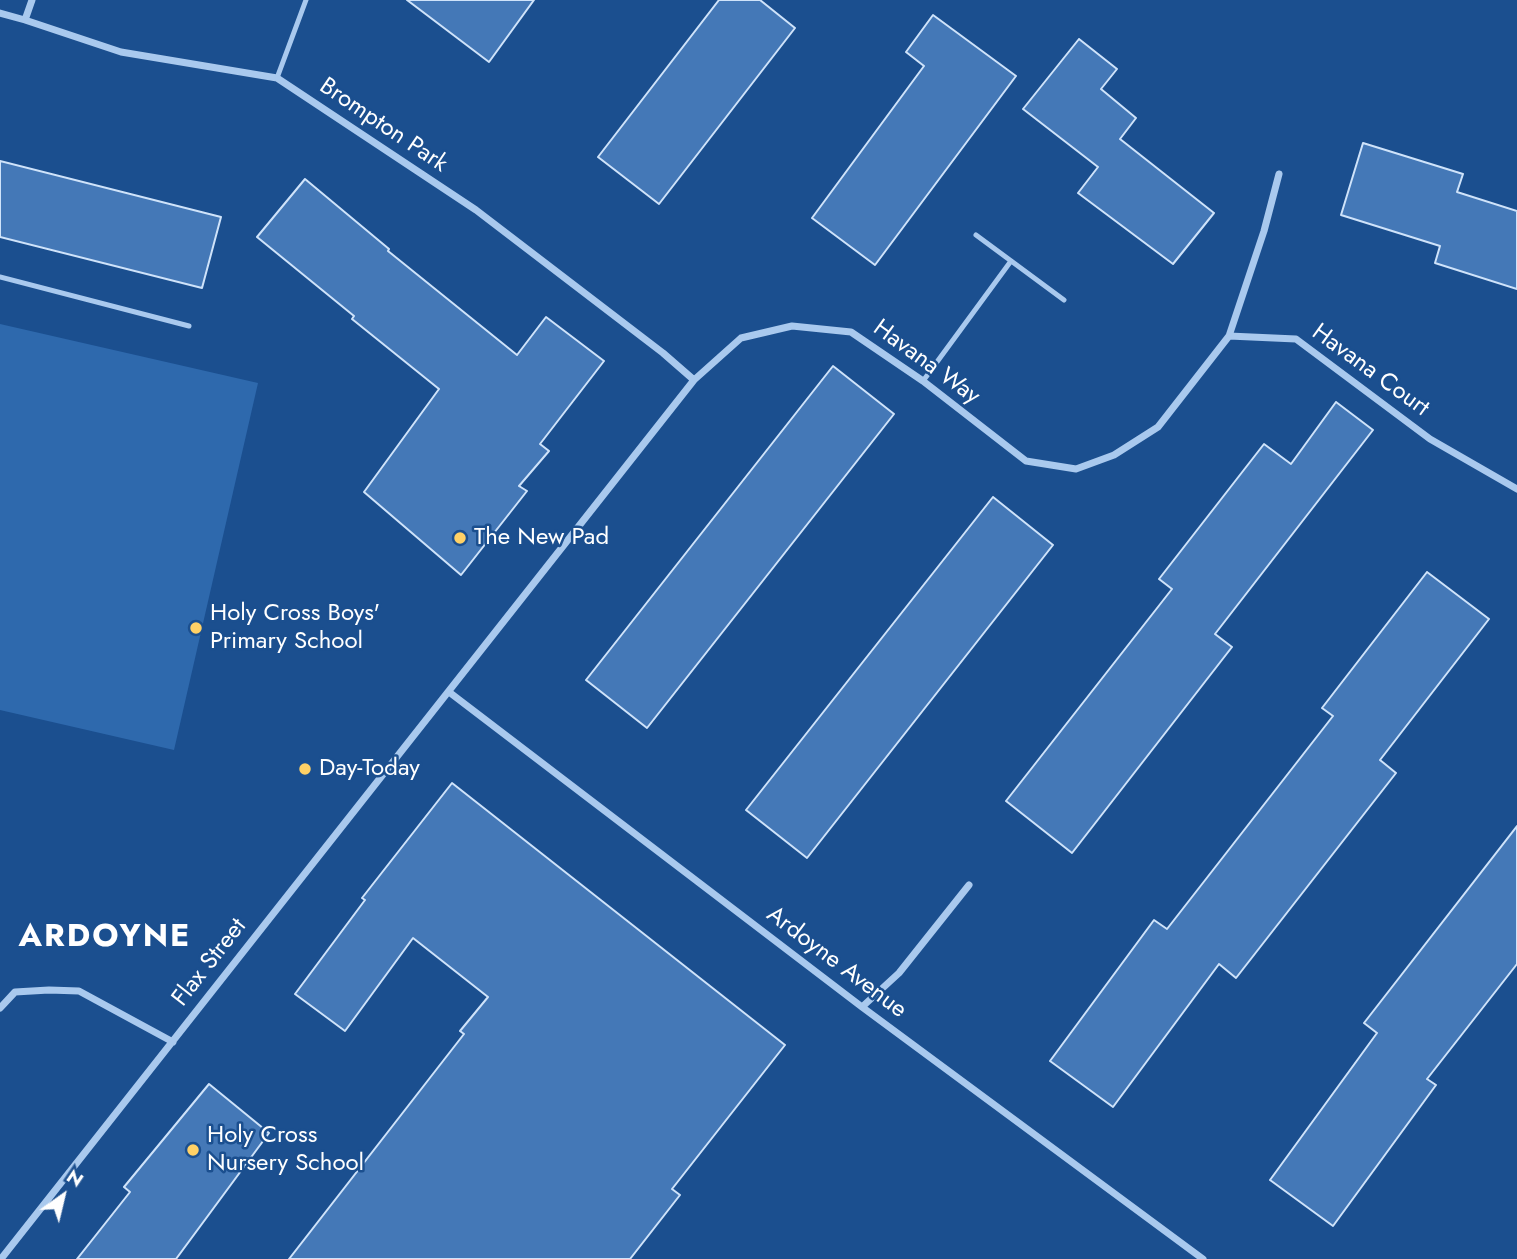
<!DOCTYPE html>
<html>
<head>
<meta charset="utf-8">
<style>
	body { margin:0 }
	#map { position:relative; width:1517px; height:1259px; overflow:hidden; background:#1b4f8f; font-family:Jost,sans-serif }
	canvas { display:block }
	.north { position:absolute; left:28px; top:1161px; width:70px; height:70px; -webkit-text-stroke:5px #1b4f8f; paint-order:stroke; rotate:34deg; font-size:19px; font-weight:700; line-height:28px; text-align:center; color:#fff }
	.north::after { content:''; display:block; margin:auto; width:24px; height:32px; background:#fff; clip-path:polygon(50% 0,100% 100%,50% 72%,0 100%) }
</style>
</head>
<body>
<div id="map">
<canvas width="1517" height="1259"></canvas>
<div class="north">N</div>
</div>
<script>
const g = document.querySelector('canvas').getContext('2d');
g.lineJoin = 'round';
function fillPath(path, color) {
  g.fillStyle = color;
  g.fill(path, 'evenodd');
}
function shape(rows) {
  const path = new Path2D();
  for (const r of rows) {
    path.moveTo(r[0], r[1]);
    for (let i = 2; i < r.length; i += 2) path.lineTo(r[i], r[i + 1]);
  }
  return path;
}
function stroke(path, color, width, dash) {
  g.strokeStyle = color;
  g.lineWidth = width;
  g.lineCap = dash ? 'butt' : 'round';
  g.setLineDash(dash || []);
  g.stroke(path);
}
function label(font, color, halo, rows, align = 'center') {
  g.font = font + ' Jost,sans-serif';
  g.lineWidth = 5;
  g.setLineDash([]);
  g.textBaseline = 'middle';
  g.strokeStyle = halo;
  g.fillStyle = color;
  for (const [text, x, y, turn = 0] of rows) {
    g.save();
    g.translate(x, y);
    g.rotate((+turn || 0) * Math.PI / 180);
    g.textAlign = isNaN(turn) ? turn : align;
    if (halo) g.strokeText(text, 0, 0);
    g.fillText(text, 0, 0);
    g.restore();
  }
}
fillPath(shape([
	[0,324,258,383,174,750,0,710]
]), '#2e69ad');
const building = shape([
	[407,0,534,0,489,62,407,0],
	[719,0,760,0,795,28,659,204,598,157,719,0],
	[933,15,1016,76,875,265,812,218,924,66,906,52,933,15],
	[1079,39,1117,69,1101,89,1136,118,1120,139,1214,213,1173,264,1078,193,1098,167,1023,109,1079,39],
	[1363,143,1463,174,1457,192,1517,211,1517,289,1435,263,1440,246,1341,215,1363,143],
	[0,161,221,217,202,288,0,237,0,161],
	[305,179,389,249,388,251,517,355,546,317,604,361,540,444,549,451,519,486,527,491,461,575,364,492,439,389,352,319,354,316,257,237,305,179],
	[833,366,894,414,647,728,586,680,833,366],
	[1336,402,1373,430,1215,634,1232,647,1072,853,1006,801,1172,589,1159,579,1264,444,1291,464,1336,402],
	[993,497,1053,545,807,858,746,810,993,497],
	[1427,572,1489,619,1380,760,1396,773,1236,978,1219,964,1113,1107,1050,1061,1154,920,1167,929,1333,716,1322,708,1427,572],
	[452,783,785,1045,672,1189,680,1195,630,1259,289,1259,464,1034,460,1031,488,997,413,938,345,1031,295,994,365,900,362,898,452,783],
	[1517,826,1517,964,1427,1079,1436,1085,1333,1226,1270,1180,1377,1033,1364,1023,1517,826],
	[209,1084,269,1133,176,1259,77,1259,130,1192,124,1187,209,1084]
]);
fillPath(building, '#4478b7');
stroke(building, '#cfe3fa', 2);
stroke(shape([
	[277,78,306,0],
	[976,235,1064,300],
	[0,277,189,326],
	[923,381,1011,261]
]), '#a9c9ee', 5);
stroke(shape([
	[0,13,25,20,121,52,277,78,476,210,663,353,694,380],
	[25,20,32,0],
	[1229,336,1296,339,1430,439,1517,489],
	[449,692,862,1007,1203,1259],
	[862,1007,899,973,969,885],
	[0,1008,15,992,49,990,79,991,173,1042],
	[1,1259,694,380,741,338,792,326,851,332,923,381,1026,461,1076,469,1114,455,1158,427,1229,336,1264,231,1279,174]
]), '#a9c9ee', 7);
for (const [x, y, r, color] of [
	[460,538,7,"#ffd166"],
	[196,628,7,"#ffd166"],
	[305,769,7,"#ffd166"],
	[193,1150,7,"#ffd166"]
]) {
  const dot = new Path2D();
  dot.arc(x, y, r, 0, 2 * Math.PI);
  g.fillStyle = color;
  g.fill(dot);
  stroke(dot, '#1b4f8f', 2.5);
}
label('24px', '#fff', '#1b4f8f', [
	["Brompton Park",383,126,34],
	["Havana Way",926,363,36],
	["Havana Court",1370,371,36],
	["Flax Street",210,963,-52],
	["Ardoyne Avenue",836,963,37]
]);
label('24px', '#fff', '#1b4f8f', [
	["The New Pad",474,538],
	["Holy Cross Boys'",210,614],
	["Primary School",210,642],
	["Day-Today",319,769],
	["Holy Cross",207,1136],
	["Nursery School",207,1164]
], 'left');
g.letterSpacing = '2px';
label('bold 32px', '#fff', '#1b4f8f', [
	["ARDOYNE",105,938]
]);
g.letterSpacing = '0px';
</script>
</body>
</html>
